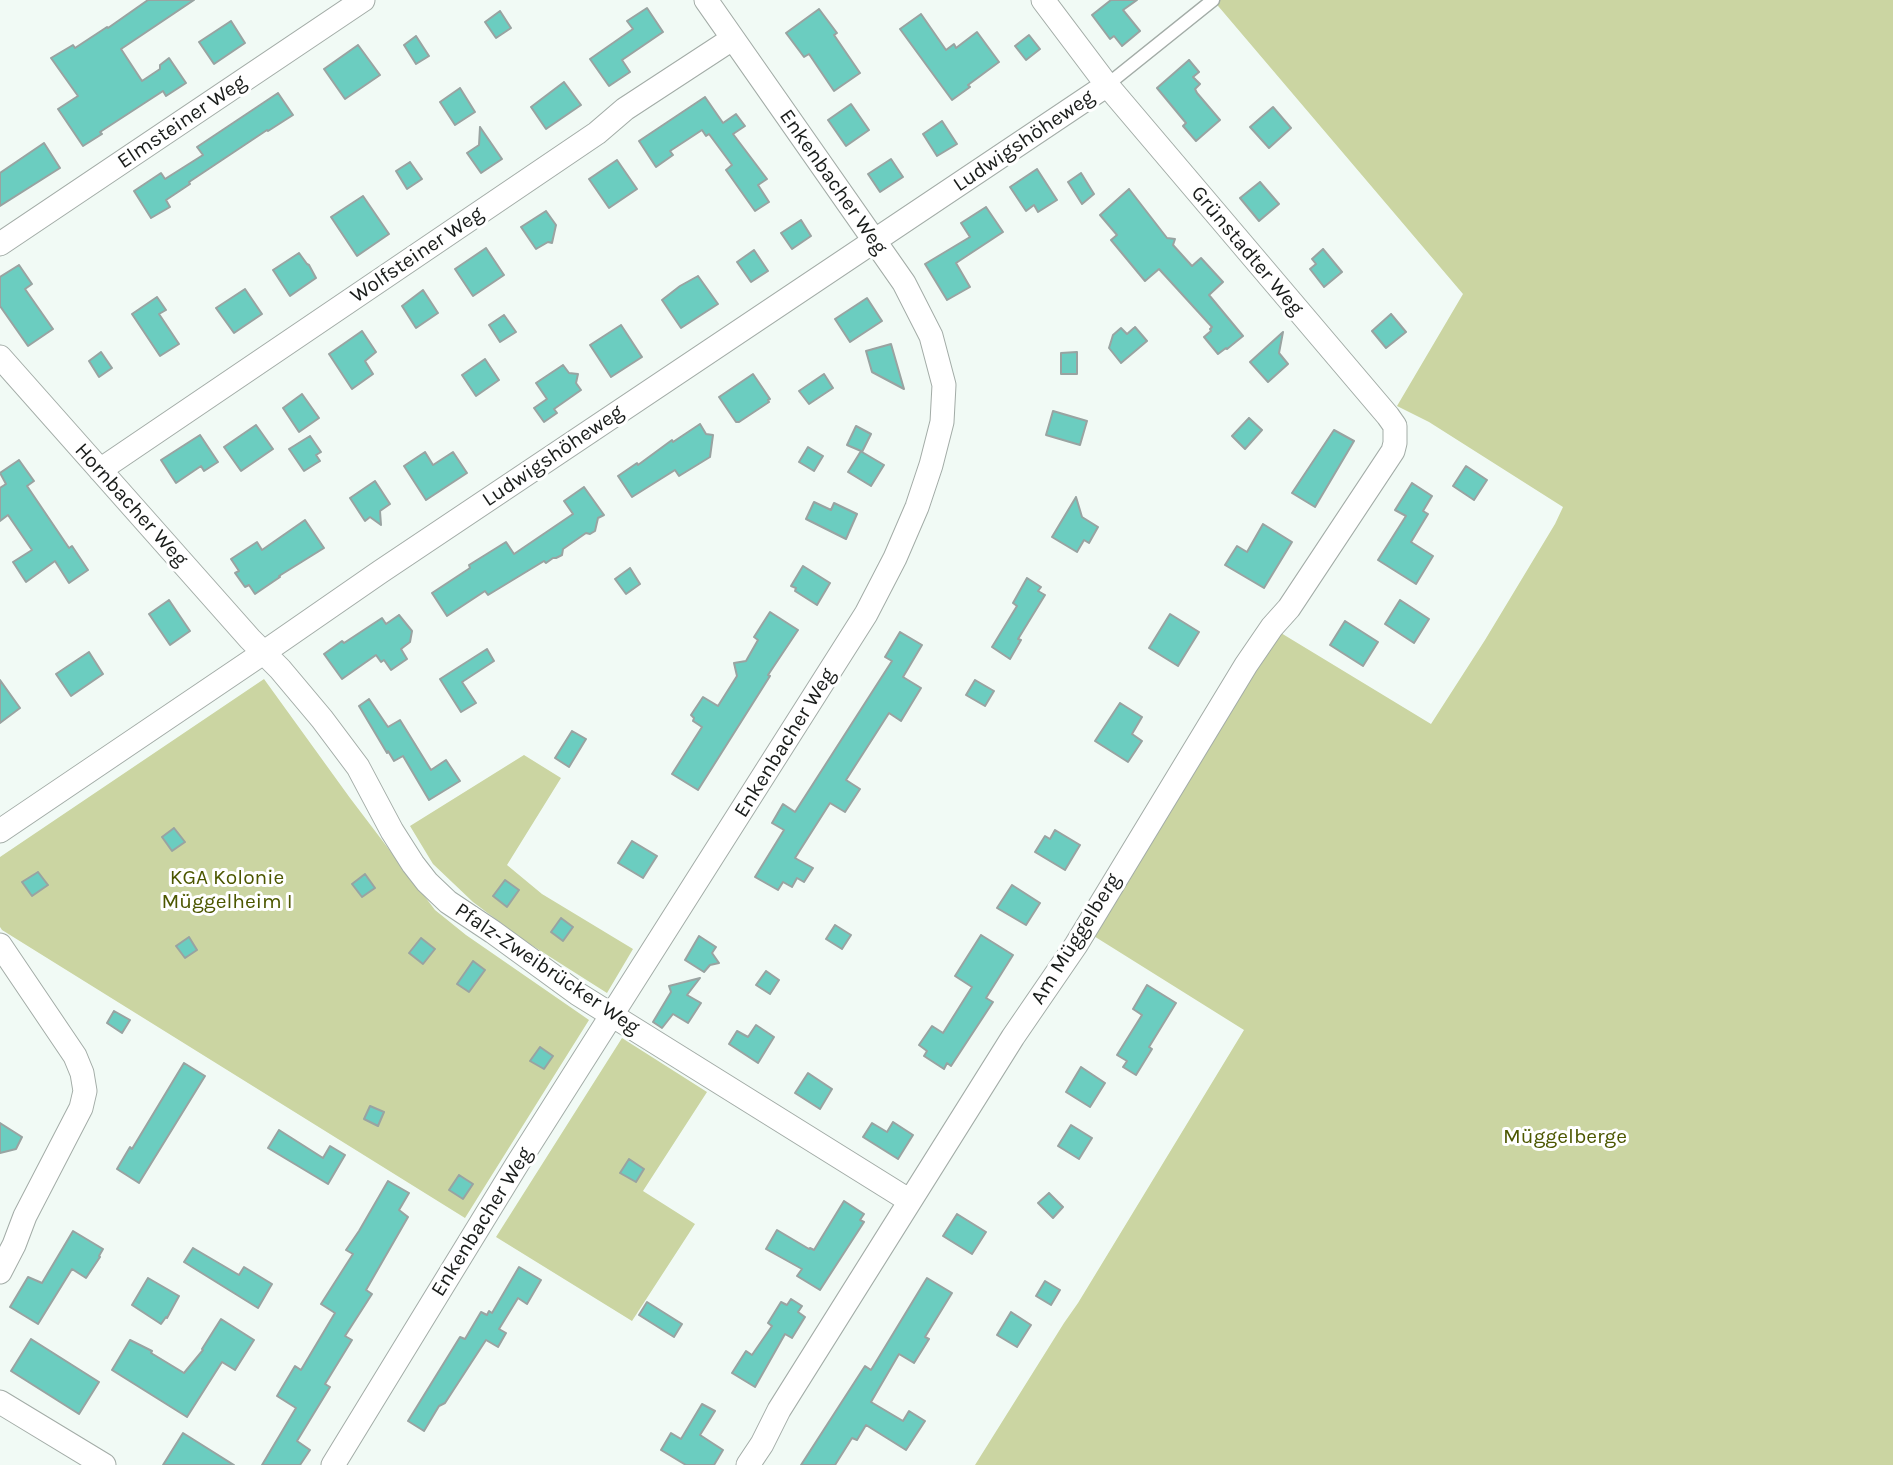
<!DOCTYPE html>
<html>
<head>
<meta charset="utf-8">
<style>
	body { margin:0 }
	canvas { display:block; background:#f1faf5 }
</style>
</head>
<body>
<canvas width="1893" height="1465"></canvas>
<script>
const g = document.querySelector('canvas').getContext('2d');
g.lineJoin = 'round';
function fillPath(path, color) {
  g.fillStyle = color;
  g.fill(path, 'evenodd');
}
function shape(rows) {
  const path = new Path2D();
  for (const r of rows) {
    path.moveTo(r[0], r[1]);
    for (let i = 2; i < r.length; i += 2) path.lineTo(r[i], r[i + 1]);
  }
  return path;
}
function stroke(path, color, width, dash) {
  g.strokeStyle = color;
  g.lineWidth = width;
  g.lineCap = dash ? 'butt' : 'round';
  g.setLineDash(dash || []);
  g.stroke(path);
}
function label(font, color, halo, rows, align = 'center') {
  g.font = font + ' Karla,sans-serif';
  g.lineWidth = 6;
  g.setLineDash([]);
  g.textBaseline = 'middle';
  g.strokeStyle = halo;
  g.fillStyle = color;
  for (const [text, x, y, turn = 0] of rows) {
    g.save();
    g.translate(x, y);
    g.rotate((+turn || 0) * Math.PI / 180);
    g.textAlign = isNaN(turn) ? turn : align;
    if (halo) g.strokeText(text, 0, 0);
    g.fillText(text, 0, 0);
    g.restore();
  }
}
fillPath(shape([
	[1213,0,1893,0,1893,1465,975,1465,1064,1323,1078,1303,1244,1030,1089,933,1276,630,1431,724,1485,640,1555,524,1563,507,1429,422,1397,406,1463,294],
	[264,679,350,798,435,910,466,935,589,1020,465,1218,2,930,0,927,0,857],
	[524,755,561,778,507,865,542,894,633,949,607,993,525,941,473,902,433,864,410,826],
	[622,1038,707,1092,643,1191,695,1224,632,1321,496,1237]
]), '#cbd5a2');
const building = shape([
	[148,0,194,0,121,49,142,81,160,69,160,65,169,58,186,83,166,96,163,91,100,132,102,134,83,146,58,109,78,96,51,58,73,45,75,48,107,27,108,28,148,0],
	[1111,0,1137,0,1123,10,1140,31,1122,46,1114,36,1110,39,1092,15,1111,0],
	[647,8,663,32,622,60,630,72,609,86,590,59,633,29,627,21,647,8],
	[819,9,837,33,834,35,860,73,834,91,809,54,804,57,786,33,819,9],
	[500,11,511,28,496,38,485,22,500,11],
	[921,14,946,50,954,44,956,48,977,32,999,62,968,85,970,87,952,100,900,29,921,14],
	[231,21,245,43,214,64,199,42,231,21],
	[1029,35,1040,49,1026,60,1015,46,1029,35],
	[416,36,429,56,416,64,404,45,416,36],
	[358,45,380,75,345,99,324,69,358,45],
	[1189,60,1199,72,1193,77,1200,84,1195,89,1197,93,1220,120,1196,141,1183,126,1186,123,1157,88,1189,60],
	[564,82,581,105,546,129,531,107,564,82],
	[460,88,475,112,455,125,440,102,460,88],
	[278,93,293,115,268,131,267,130,189,182,190,184,166,200,170,207,151,218,134,191,161,173,165,179,203,155,197,147,278,93],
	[705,97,723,123,736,114,745,126,733,134,767,179,758,185,769,202,755,211,726,170,732,165,709,134,706,136,702,130,670,151,673,155,656,167,639,141,705,97],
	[851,104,869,130,846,146,828,120,851,104],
	[1273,107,1291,128,1269,148,1250,127,1273,107],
	[942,121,957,144,937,156,923,134,942,121],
	[480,127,502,159,481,173,467,153,479,145,480,127],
	[44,143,60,168,0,206,0,173,44,143],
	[891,159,903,177,880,192,868,174,891,159],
	[617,160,637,189,609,208,589,179,617,160],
	[410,162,422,179,407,189,396,171,410,162],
	[1037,169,1057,200,1038,212,1034,205,1026,211,1010,187,1037,169],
	[1081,173,1094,194,1082,204,1068,182,1081,173],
	[1260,182,1279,204,1259,221,1240,198,1260,182],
	[1129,189,1167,238,1175,239,1173,245,1192,266,1201,258,1223,282,1209,295,1243,336,1227,349,1226,348,1218,354,1204,337,1211,331,1210,329,1212,327,1159,269,1145,281,1111,240,1117,235,1100,215,1129,189],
	[363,196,389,234,357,256,331,217,363,196],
	[986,207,1003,232,956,263,970,287,947,300,925,264,970,237,961,223,986,207],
	[546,211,556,225,552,243,548,242,536,249,521,227,546,211],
	[801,220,811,236,792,249,781,233,801,220],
	[486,248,504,275,473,296,455,269,486,248],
	[1323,249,1342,272,1324,287,1310,269,1316,264,1312,259,1323,249],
	[754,250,768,271,751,282,737,262,754,250],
	[299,253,307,264,309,265,316,278,290,296,273,270,299,253],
	[19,265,32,284,25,289,53,329,28,346,0,306,0,277,19,265],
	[698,276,718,304,681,328,662,300,680,286,698,276],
	[245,289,262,314,234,333,216,308,245,289],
	[423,290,438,313,416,328,402,306,423,290],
	[157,297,166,310,159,314,179,344,160,356,132,314,157,297],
	[867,298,882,321,850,342,835,319,867,298],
	[1391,314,1406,332,1386,348,1372,331,1391,314],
	[504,315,516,332,500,342,489,325,504,315],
	[621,325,642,357,611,377,590,345,621,325],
	[1135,327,1147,341,1121,363,1109,348,1113,335,1121,328,1127,334,1135,327],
	[362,331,376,352,365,361,373,374,352,389,329,354,362,331],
	[1283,332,1279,353,1288,364,1268,382,1250,362,1283,332],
	[891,344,904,389,872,372,866,351,891,344],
	[101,352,112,368,99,377,89,361,101,352],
	[1077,352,1077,374,1061,374,1061,353,1077,352],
	[485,359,499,380,476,396,462,375,485,359],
	[563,365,569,373,578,374,576,383,581,390,554,409,557,413,544,422,534,408,547,399,536,383,563,365],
	[753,374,770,399,768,400,769,402,739,422,736,422,719,397,753,374],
	[824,374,833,388,809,404,799,391,824,374],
	[302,394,319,418,299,432,283,408,302,394],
	[1053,411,1087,421,1080,445,1046,435,1053,411],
	[1249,418,1262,430,1245,449,1232,436,1249,418],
	[700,424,706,434,713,435,710,457,679,476,675,470,632,497,618,476,637,463,638,465,672,440,673,442,700,424],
	[256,425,273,449,241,471,224,447,256,425],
	[856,426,871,434,862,452,884,465,871,486,848,472,861,451,847,445,856,426],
	[1334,430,1354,441,1315,507,1292,493,1334,430],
	[200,435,218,462,204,471,201,466,176,483,161,460,200,435],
	[310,436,321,452,316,455,320,461,304,471,289,449,310,436],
	[808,447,823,456,814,471,799,462,808,447],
	[425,452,433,465,453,452,467,473,426,500,404,466,425,452],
	[19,460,34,481,27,486,69,548,72,546,88,570,69,583,55,561,26,582,13,562,32,550,8,515,0,521,0,488,6,484,0,473,19,460],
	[1466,466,1487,480,1474,500,1453,486,1466,466],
	[375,481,390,504,380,511,381,525,370,517,365,521,350,498,375,481],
	[1412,483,1432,496,1423,511,1428,514,1411,542,1433,556,1416,584,1378,560,1406,516,1395,510,1412,483],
	[584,487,604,515,598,518,595,531,590,534,586,533,563,549,562,555,556,558,553,558,546,563,544,561,488,595,485,591,447,616,432,593,470,568,469,565,506,542,514,554,573,514,564,501,584,487],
	[1076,497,1082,517,1098,527,1089,543,1084,540,1077,552,1052,537,1076,497],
	[814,502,831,510,834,503,857,514,846,539,806,519,814,502],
	[305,520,324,548,279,576,280,577,255,594,249,585,245,587,235,573,239,571,231,559,257,542,262,550,305,520],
	[1263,524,1292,542,1264,588,1225,565,1237,546,1247,552,1263,524],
	[803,566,830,583,817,605,795,591,796,588,791,586,803,566],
	[630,568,640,584,626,594,615,579,630,568],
	[1027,578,1041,587,1038,591,1045,595,1018,639,1021,640,1010,659,992,647,1017,606,1013,603,1027,578],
	[169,600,190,631,170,645,149,614,169,600],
	[1400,600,1429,619,1414,643,1385,624,1400,600],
	[770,612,798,630,768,675,770,676,698,790,672,774,702,727,693,721,694,718,691,715,703,697,718,706,737,676,734,663,746,661,758,640,754,637,770,612],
	[1170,614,1199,632,1178,666,1149,648,1170,614],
	[399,615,412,631,410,642,401,649,407,659,391,670,384,660,381,662,376,655,342,679,324,654,342,641,344,643,382,618,386,624,399,615],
	[1345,621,1378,642,1363,666,1330,645,1345,621],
	[900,632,922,645,903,677,921,688,901,721,889,713,846,780,860,789,845,812,830,803,795,858,813,868,804,882,797,878,792,887,783,882,778,890,755,877,784,830,772,823,783,804,795,812,892,661,885,657,900,632],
	[487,649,494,661,462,682,476,703,461,712,440,679,487,649],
	[89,652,103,674,71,696,56,674,89,652],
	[0,680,20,708,0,723,0,680],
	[975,680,994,691,985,706,966,695,975,680],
	[369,699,388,727,400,720,431,770,446,760,460,781,429,800,403,756,394,761,388,751,387,753,359,706,369,699],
	[1120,703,1142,717,1132,734,1142,741,1128,762,1095,741,1120,703],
	[572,731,586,739,569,767,555,758,572,731],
	[174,828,185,842,172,851,162,837,174,828],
	[1055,830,1080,845,1065,870,1035,852,1045,836,1050,839,1055,830],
	[632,841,657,856,643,878,618,863,632,841],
	[38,872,48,885,32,896,22,882,38,872],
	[365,874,375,888,362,897,352,884,365,874],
	[505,880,519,890,507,907,493,896,505,880],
	[1012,885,1040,903,1026,925,997,908,1012,885],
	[561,918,573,927,563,941,551,932,561,918],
	[835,925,851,935,842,949,826,939,835,925],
	[981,935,1013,955,986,998,993,1002,951,1066,947,1063,944,1069,924,1056,927,1051,919,1045,932,1026,943,1033,972,987,955,976,981,935],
	[699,936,716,947,712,953,719,963,710,965,704,972,685,960,699,936],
	[189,937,197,950,185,958,176,946,189,937],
	[421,938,435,949,423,964,409,953,421,938],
	[473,961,485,970,469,992,457,984,473,961],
	[766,971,779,980,770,994,756,985,766,971],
	[700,978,687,995,701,1003,688,1023,673,1014,662,1028,653,1022,671,992,669,986,700,978],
	[1147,985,1176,1003,1149,1047,1152,1049,1136,1075,1123,1067,1127,1061,1117,1055,1142,1015,1133,1009,1147,985],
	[114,1011,130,1020,122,1033,107,1023,114,1011],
	[756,1025,774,1037,758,1063,729,1044,737,1031,748,1037,756,1025],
	[540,1047,553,1056,544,1069,530,1061,540,1047],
	[184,1063,205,1076,139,1183,117,1169,130,1147,132,1149,184,1063],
	[1081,1067,1105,1083,1090,1107,1066,1092,1081,1067],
	[808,1073,832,1089,820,1109,795,1093,808,1073],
	[370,1106,384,1112,378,1126,364,1119,370,1106],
	[893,1122,913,1135,898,1159,863,1137,872,1123,887,1132,893,1122],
	[0,1123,22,1137,16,1149,0,1153,0,1123],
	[1071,1125,1092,1138,1079,1159,1058,1146,1071,1125],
	[279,1130,323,1158,330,1146,345,1155,328,1184,268,1148,279,1130],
	[629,1159,644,1169,636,1182,620,1173,629,1159],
	[459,1175,473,1184,463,1199,449,1190,459,1175],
	[388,1181,409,1193,399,1210,408,1217,366,1290,372,1294,345,1336,352,1340,325,1384,330,1387,297,1441,310,1450,300,1465,262,1465,296,1408,277,1396,295,1366,301,1370,335,1313,321,1304,353,1254,346,1250,359,1231,388,1181],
	[1049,1193,1063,1207,1053,1218,1038,1203,1049,1193],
	[844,1201,864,1214,860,1220,864,1222,820,1290,797,1276,802,1269,766,1249,777,1230,809,1249,810,1248,814,1250,844,1201],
	[957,1214,986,1232,972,1254,943,1236,957,1214],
	[73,1231,103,1249,99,1256,100,1257,86,1278,72,1269,38,1324,10,1307,28,1277,42,1283,73,1231],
	[193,1248,239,1275,244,1267,272,1284,258,1308,184,1262,193,1248],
	[519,1267,541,1280,527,1304,518,1298,499,1329,506,1333,498,1347,486,1340,445,1403,439,1406,424,1431,408,1421,460,1337,465,1339,481,1312,487,1315,489,1311,492,1313,519,1267],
	[148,1278,179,1296,167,1318,166,1317,161,1324,132,1305,148,1278],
	[927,1278,952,1293,925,1337,929,1339,914,1363,899,1354,871,1402,903,1421,909,1411,925,1421,906,1450,866,1425,857,1440,852,1438,835,1465,801,1465,865,1366,871,1370,927,1278],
	[1045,1281,1060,1290,1051,1305,1036,1296,1045,1281],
	[791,1299,802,1306,798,1312,805,1317,792,1338,785,1334,755,1387,732,1373,746,1351,752,1355,772,1326,768,1323,781,1302,787,1305,791,1299],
	[647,1302,682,1324,674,1337,639,1315,647,1302],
	[1011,1312,1031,1325,1017,1347,997,1335,1011,1312],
	[221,1319,254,1340,235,1370,222,1362,187,1417,112,1370,130,1340,152,1351,151,1353,184,1373,203,1350,202,1349,221,1319],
	[31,1339,99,1382,79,1414,11,1371,31,1339],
	[702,1404,715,1411,700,1435,723,1450,714,1465,686,1465,661,1450,671,1433,681,1439,702,1404],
	[183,1433,234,1465,163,1465,183,1433]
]);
fillPath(building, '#6bcdc0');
stroke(building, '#99a3a1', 2);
const service = shape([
	[1107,85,1213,0]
]);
const minor = shape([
	[0,244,363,0],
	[0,357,250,639,280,669,322,719,358,767,392,831,413,864,427,882,448,902,493,932,578,994,910,1201],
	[100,470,597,133,625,109,732,39],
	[0,831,263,653,380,572,1107,85],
	[0,945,75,1056,82,1073,85,1091,81,1108,25,1216,14,1245,0,1272],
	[0,1402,104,1465],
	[333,1465,516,1166,866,614,895,558,917,507,931,465,942,422,944,385,931,336,904,283,706,0],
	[748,1465,762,1444,779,1410,1013,1037,1076,945,1246,665,1272,627,1289,608,1393,451,1395,443,1395,426,1388,416,1107,85,1043,0]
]);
stroke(service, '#a3aca7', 15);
stroke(minor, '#a3aca7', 25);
stroke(service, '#fff', 12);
stroke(minor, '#fff', 23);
label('21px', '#191c1a', '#fff', [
	["Elmsteiner Weg",182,122,-34],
	["Ludwigshöheweg",1024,141,-34],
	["Enkenbacher Weg",833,182,55],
	["Grünstadter Weg",1247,251,50],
	["Wolfsteiner Weg",417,255,-34],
	["Ludwigshöheweg",553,456,-34],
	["Hornbacher Weg",131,505,48],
	["Enkenbacher Weg",785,743,-58],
	["Am Müggelberg",1076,939,-58],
	["Pfalz-Zweibrücker Weg",547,969,34],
	["Enkenbacher Weg",482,1222,-58]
]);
label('21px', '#4c5700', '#fff', [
	["KGA Kolonie",227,878],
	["Müggelheim I",227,902],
	["Müggelberge",1565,1137]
]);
</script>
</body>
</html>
